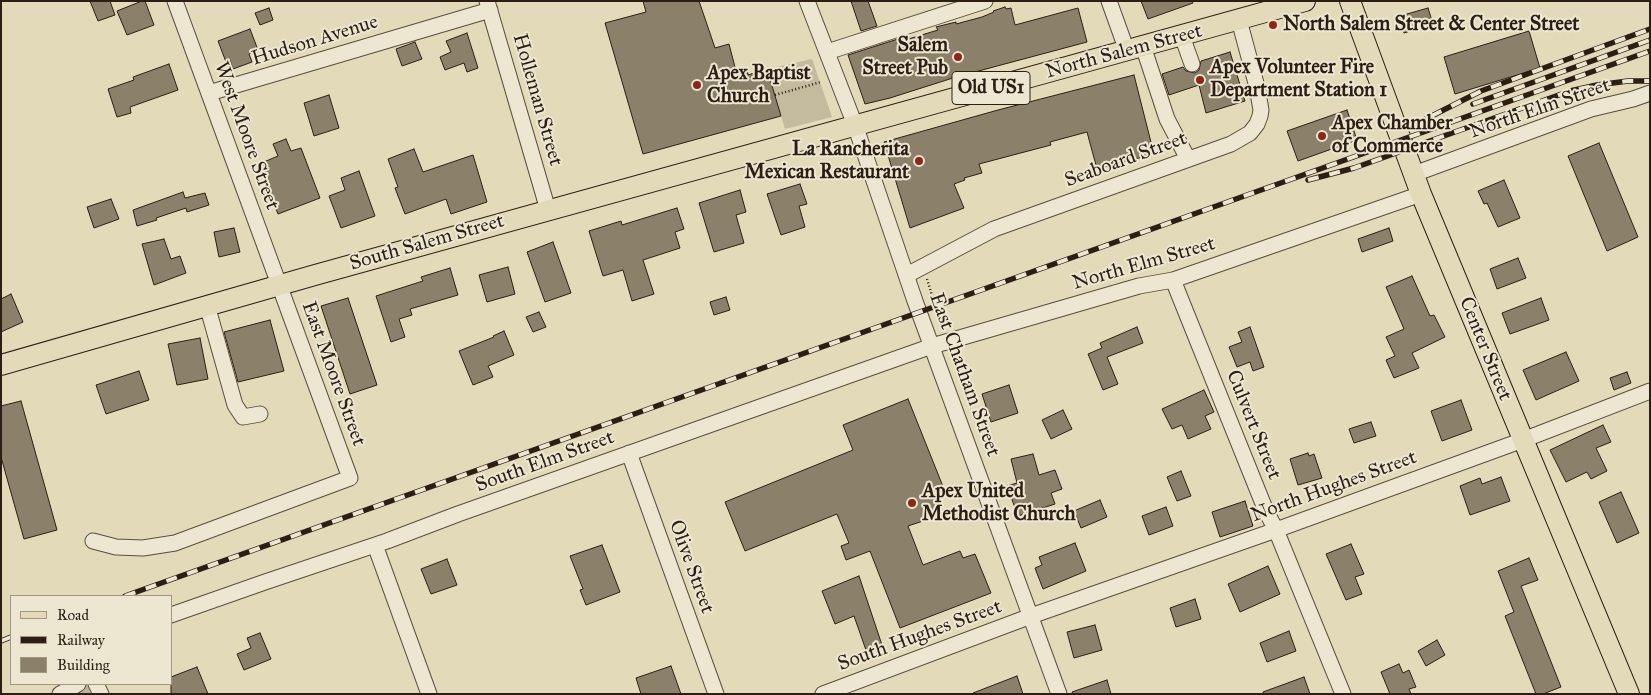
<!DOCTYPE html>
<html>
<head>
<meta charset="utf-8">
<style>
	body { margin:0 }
	#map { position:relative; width:1651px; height:695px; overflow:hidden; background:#e3daba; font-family:"IM FELL Great Primer",serif }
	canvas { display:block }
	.frame { position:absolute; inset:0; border:2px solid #2c1e13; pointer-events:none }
	.legend { position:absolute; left:10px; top:595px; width:162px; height:90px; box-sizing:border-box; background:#ede7d2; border:1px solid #a09786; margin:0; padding:6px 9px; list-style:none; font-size:15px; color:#2c1e13 }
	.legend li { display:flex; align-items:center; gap:10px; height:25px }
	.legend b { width:25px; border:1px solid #a09786 }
</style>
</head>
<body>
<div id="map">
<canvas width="1651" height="695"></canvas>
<div class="frame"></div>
<ul class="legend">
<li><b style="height:6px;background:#e3daba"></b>Road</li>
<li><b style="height:6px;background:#2c1e13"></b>Railway</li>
<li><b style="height:14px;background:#8b806a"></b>Building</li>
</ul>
</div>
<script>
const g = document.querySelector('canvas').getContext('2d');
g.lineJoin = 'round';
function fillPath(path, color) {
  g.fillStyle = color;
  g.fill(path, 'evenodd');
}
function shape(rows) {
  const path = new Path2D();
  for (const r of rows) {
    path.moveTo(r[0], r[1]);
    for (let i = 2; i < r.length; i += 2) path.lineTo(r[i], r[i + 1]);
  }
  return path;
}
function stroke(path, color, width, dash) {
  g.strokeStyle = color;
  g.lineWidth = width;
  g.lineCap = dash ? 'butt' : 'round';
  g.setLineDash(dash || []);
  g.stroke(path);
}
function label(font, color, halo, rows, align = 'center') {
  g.font = font + ' "IM FELL Great Primer",serif';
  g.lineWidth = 4;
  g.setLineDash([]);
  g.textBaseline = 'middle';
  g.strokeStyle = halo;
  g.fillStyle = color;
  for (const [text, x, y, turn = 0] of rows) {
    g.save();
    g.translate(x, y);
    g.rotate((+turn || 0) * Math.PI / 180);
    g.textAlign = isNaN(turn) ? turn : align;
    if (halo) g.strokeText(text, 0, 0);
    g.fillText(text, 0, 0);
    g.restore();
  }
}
fillPath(shape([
	[812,59,832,117,785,129,767,69]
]), '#c4ba9e');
const building = shape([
	[90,1,110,1,115,15,98,21,90,1],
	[142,1,145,1,154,25,127,35,117,11,142,1],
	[643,1,699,1,715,48,729,44,736,71,747,68,748,75,767,69,781,116,643,154,605,23,646,12,643,1],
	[851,1,868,1,877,26,861,31,851,1],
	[1141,1,1192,1,1193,3,1148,19,1141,1],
	[1005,7,1006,9,1011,8,1015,25,1078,8,1087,42,956,77,890,98,865,104,848,55,904,37,905,40,938,30,936,27,956,22,956,24,982,17,994,12,993,11,1005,7],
	[269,8,273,20,260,25,255,13,269,8],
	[1428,8,1433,24,1404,33,1400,16,1428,8],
	[250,29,258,50,249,54,252,62,233,69,230,60,226,62,218,41,250,29],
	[1529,31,1540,68,1455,94,1444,57,1529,31],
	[467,33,478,68,467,72,464,63,445,70,440,57,451,52,446,41,467,33],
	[415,42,422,59,402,66,396,49,415,42],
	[1230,52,1245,101,1206,113,1199,85,1169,95,1162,74,1183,67,1186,71,1195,73,1199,70,1201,61,1230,52],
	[169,64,178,90,130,107,131,113,117,117,108,89,134,80,133,77,169,64],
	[1134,75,1154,154,1097,169,1087,132,1050,142,1051,145,979,164,982,173,964,178,965,180,954,184,964,208,910,228,884,142,998,110,1134,75],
	[329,95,339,128,314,136,304,103,329,95],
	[1347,110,1357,140,1298,161,1287,131,1347,110],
	[286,139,291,151,301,148,320,198,278,214,259,164,278,156,273,144,286,139],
	[1599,143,1638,237,1607,251,1568,156,1599,143],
	[414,149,423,172,473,155,487,202,451,214,446,199,405,214,395,188,398,187,388,159,414,149],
	[359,171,375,216,341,228,329,196,345,190,341,178,359,171],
	[1504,180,1520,218,1498,227,1487,203,1484,204,1478,191,1504,180],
	[800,184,807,204,799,206,805,227,781,235,767,194,800,184],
	[740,190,746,212,736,215,744,243,714,252,699,203,740,190],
	[183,192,185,198,205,193,209,205,187,212,186,208,156,218,157,220,137,226,133,210,183,192],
	[111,199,119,219,94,228,87,207,111,199],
	[677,208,684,229,675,232,680,248,643,260,654,294,632,301,623,270,603,276,589,231,621,221,622,225,677,208],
	[234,228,240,252,219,257,214,232,234,228],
	[1389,228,1393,241,1362,252,1358,239,1389,228],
	[164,239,171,259,180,256,186,273,154,285,142,244,164,239],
	[553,242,571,293,545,302,527,252,553,242],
	[1518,258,1526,278,1497,289,1490,269,1518,258],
	[508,267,515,294,487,302,479,275,508,267],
	[450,268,458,295,410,309,412,315,399,319,405,337,391,342,376,296,423,281,421,277,450,268],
	[1412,276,1430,316,1434,315,1445,337,1412,353,1419,368,1394,378,1386,360,1395,356,1386,337,1404,329,1386,287,1412,276],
	[11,294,23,322,1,332,1,299,11,294],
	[726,297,730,310,714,315,710,302,726,297],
	[348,298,377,385,350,394,321,306,348,298],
	[1541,298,1549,320,1510,334,1502,313,1541,298],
	[539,312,546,327,533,332,526,317,539,312],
	[270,320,284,371,238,382,224,332,270,320],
	[1137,327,1143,343,1107,357,1118,384,1103,390,1088,354,1102,348,1100,343,1137,327],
	[1250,327,1264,367,1253,371,1250,362,1237,367,1229,347,1242,342,1238,332,1250,327],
	[504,331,514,355,488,366,493,377,473,385,459,351,494,337,493,336,504,331],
	[200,338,208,379,177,385,168,344,200,338],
	[1566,352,1579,381,1536,400,1523,370,1566,352],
	[139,371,149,400,106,414,96,385,139,371],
	[1627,372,1631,383,1614,390,1610,378,1627,372],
	[1009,385,1018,413,991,422,982,394,1009,385],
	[1204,390,1214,412,1205,416,1211,429,1188,439,1182,425,1172,429,1162,409,1204,390],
	[908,399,946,494,935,498,941,515,908,526,923,565,960,551,963,558,975,554,991,593,900,628,870,551,846,560,841,546,849,543,837,514,745,551,725,502,853,450,843,425,908,399],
	[1461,400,1472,430,1442,441,1431,411,1461,400],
	[21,401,57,530,24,539,1,457,1,406,21,401],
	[1063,410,1072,429,1051,439,1042,420,1063,410],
	[1371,422,1376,436,1354,443,1349,429,1371,422],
	[1603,425,1611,442,1596,448,1607,471,1591,479,1587,472,1566,482,1550,450,1603,425],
	[1308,453,1309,456,1314,454,1322,478,1298,485,1290,459,1308,453],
	[1033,454,1039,475,1055,470,1062,489,1051,493,1055,504,1018,516,1007,486,1017,483,1011,459,1033,454],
	[1181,471,1191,496,1177,501,1167,477,1181,471],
	[1501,477,1510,501,1470,515,1460,486,1480,478,1482,484,1501,477],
	[1621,492,1639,533,1617,543,1599,502,1621,492],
	[1100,500,1107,517,1081,528,1074,511,1100,500],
	[1245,501,1253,526,1220,537,1212,512,1245,501],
	[1166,507,1173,526,1149,535,1142,516,1166,507],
	[1075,543,1086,571,1043,589,1035,568,1042,565,1039,557,1075,543],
	[1351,544,1364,574,1355,577,1362,594,1346,600,1326,554,1351,544],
	[602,545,620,592,586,605,580,590,583,589,570,556,602,545],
	[1529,558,1538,580,1521,586,1561,687,1543,694,1536,694,1505,616,1514,612,1498,571,1529,558],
	[447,559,457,585,431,594,421,569,447,559],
	[1268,566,1280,594,1240,612,1228,584,1268,566],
	[859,576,883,648,867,653,854,616,835,624,822,591,859,576],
	[1195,599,1201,619,1176,627,1170,608,1195,599],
	[1095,625,1102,650,1074,658,1067,632,1095,625],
	[1289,631,1296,651,1267,662,1260,643,1289,631],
	[260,633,271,659,244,670,237,654,251,648,247,638,260,633],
	[1437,640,1445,655,1426,666,1418,651,1437,640],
	[1399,664,1403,673,1409,670,1416,687,1409,689,1411,694,1390,694,1381,672,1399,664],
	[671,666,681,694,641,694,636,678,671,666],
	[197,667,208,694,171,694,171,677,197,667],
	[1017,676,1023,694,973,694,973,693,1017,676],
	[1304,677,1310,694,1263,694,1263,692,1304,677],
	[1107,680,1111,694,1073,694,1072,692,1107,680]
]);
fillPath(building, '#8b806a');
stroke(building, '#2c1e13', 1);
stroke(shape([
	[79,694,89,689]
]), '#beb499', 15, [15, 8]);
const minor = shape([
	[487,1,548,210],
	[807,1,855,125,915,301,1059,694],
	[1109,1,1127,51],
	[1182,36,1192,64],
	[1143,46,1167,119,1188,159],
	[827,52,985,1],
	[209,93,490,10],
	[1414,174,1591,109,1633,99,1650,93],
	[907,275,994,229,1231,144,1250,133,1257,124,1260,116,1261,110,1257,87,1239,20],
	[1173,280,1266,511,1276,530,1343,694],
	[207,305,235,405,243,417,260,414],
	[629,453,716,694],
	[93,541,116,547,143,548,175,543,350,478,175,1],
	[375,545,429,694],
	[171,615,265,582,387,541,458,514,932,346,1139,286,1173,280,1421,194],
	[96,684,101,694],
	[60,694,78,684],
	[823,694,1031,616,1276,530,1523,440,1650,391]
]);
const major = shape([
	[1350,1,1421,194,1629,694],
	[1,365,315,275,1305,1]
]);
stroke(minor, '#5a4d3d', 17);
stroke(major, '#2c1e13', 22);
stroke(shape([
	[775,95,821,82],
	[927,279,937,312]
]), '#2c1e13', 2.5, [1, 2.5]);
stroke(minor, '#ede7d2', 15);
stroke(major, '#e3daba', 20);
const rail = shape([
	[1473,104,1650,40],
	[1412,126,1481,91,1650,29],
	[1308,180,1354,168,1570,91,1597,85,1628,81,1650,81],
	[125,596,1650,51],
	[1,641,11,637]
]);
stroke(rail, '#2c1e13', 5.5);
stroke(rail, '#ede7d2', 4, [11]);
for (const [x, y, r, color] of [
	[1273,25,5,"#8f2418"],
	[958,57,5,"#8f2418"],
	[1200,80,5,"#8f2418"],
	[697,85,5,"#8f2418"],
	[1322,136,5,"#8f2418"],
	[919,161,5,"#8f2418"],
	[912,503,5,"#8f2418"]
]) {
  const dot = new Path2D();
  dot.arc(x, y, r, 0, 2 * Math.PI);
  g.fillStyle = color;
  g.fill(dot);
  stroke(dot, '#ede7d2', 2);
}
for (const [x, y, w] of [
	[991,88,78]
]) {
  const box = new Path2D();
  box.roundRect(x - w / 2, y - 16.5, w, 33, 4);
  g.fillStyle = '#ede7d2';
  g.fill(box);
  stroke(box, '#2c1e13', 1);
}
label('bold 19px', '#2c1e13', null, [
	["Old US1",991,88]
]);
label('bold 20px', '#2c1e13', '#ede7d2', [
	["North Salem Street & Center Street",1283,25],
	["Salem",948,46,"right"],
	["Street Pub",948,69,"right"],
	["Apex Volunteer Fire",1210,68],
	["Department Station 1",1210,91],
	["Apex Baptist",707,74],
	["Church",707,97],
	["Apex Chamber",1332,124],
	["of Commerce",1332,147],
	["La Rancherita",909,150,"right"],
	["Mexican Restaurant",909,173,"right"],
	["Apex United",922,492],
	["Methodist Church",922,515]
], 'left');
label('20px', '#2c1e13', '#ede7d2', [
	["Hudson Avenue",315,41,-17],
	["North Salem Street",1124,52,-15],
	["Holleman Street",537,100,74],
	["North Elm Street",1540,109,-19],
	["West Moore Street",246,136,70],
	["Seaboard Street",1126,160,-20],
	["South Salem Street",427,243,-16],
	["North Elm Street",1144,264,-16],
	["Center Street",1485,349,68],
	["East Moore Street",333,374,70],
	["East Chatham Street",964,375,70],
	["Culvert Street",1253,425,68],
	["South Elm Street",545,462,-20],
	["North Hughes Street",1334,487,-20],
	["Olive Street",691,567,70],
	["South Hughes Street",920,636,-20]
]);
</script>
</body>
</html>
